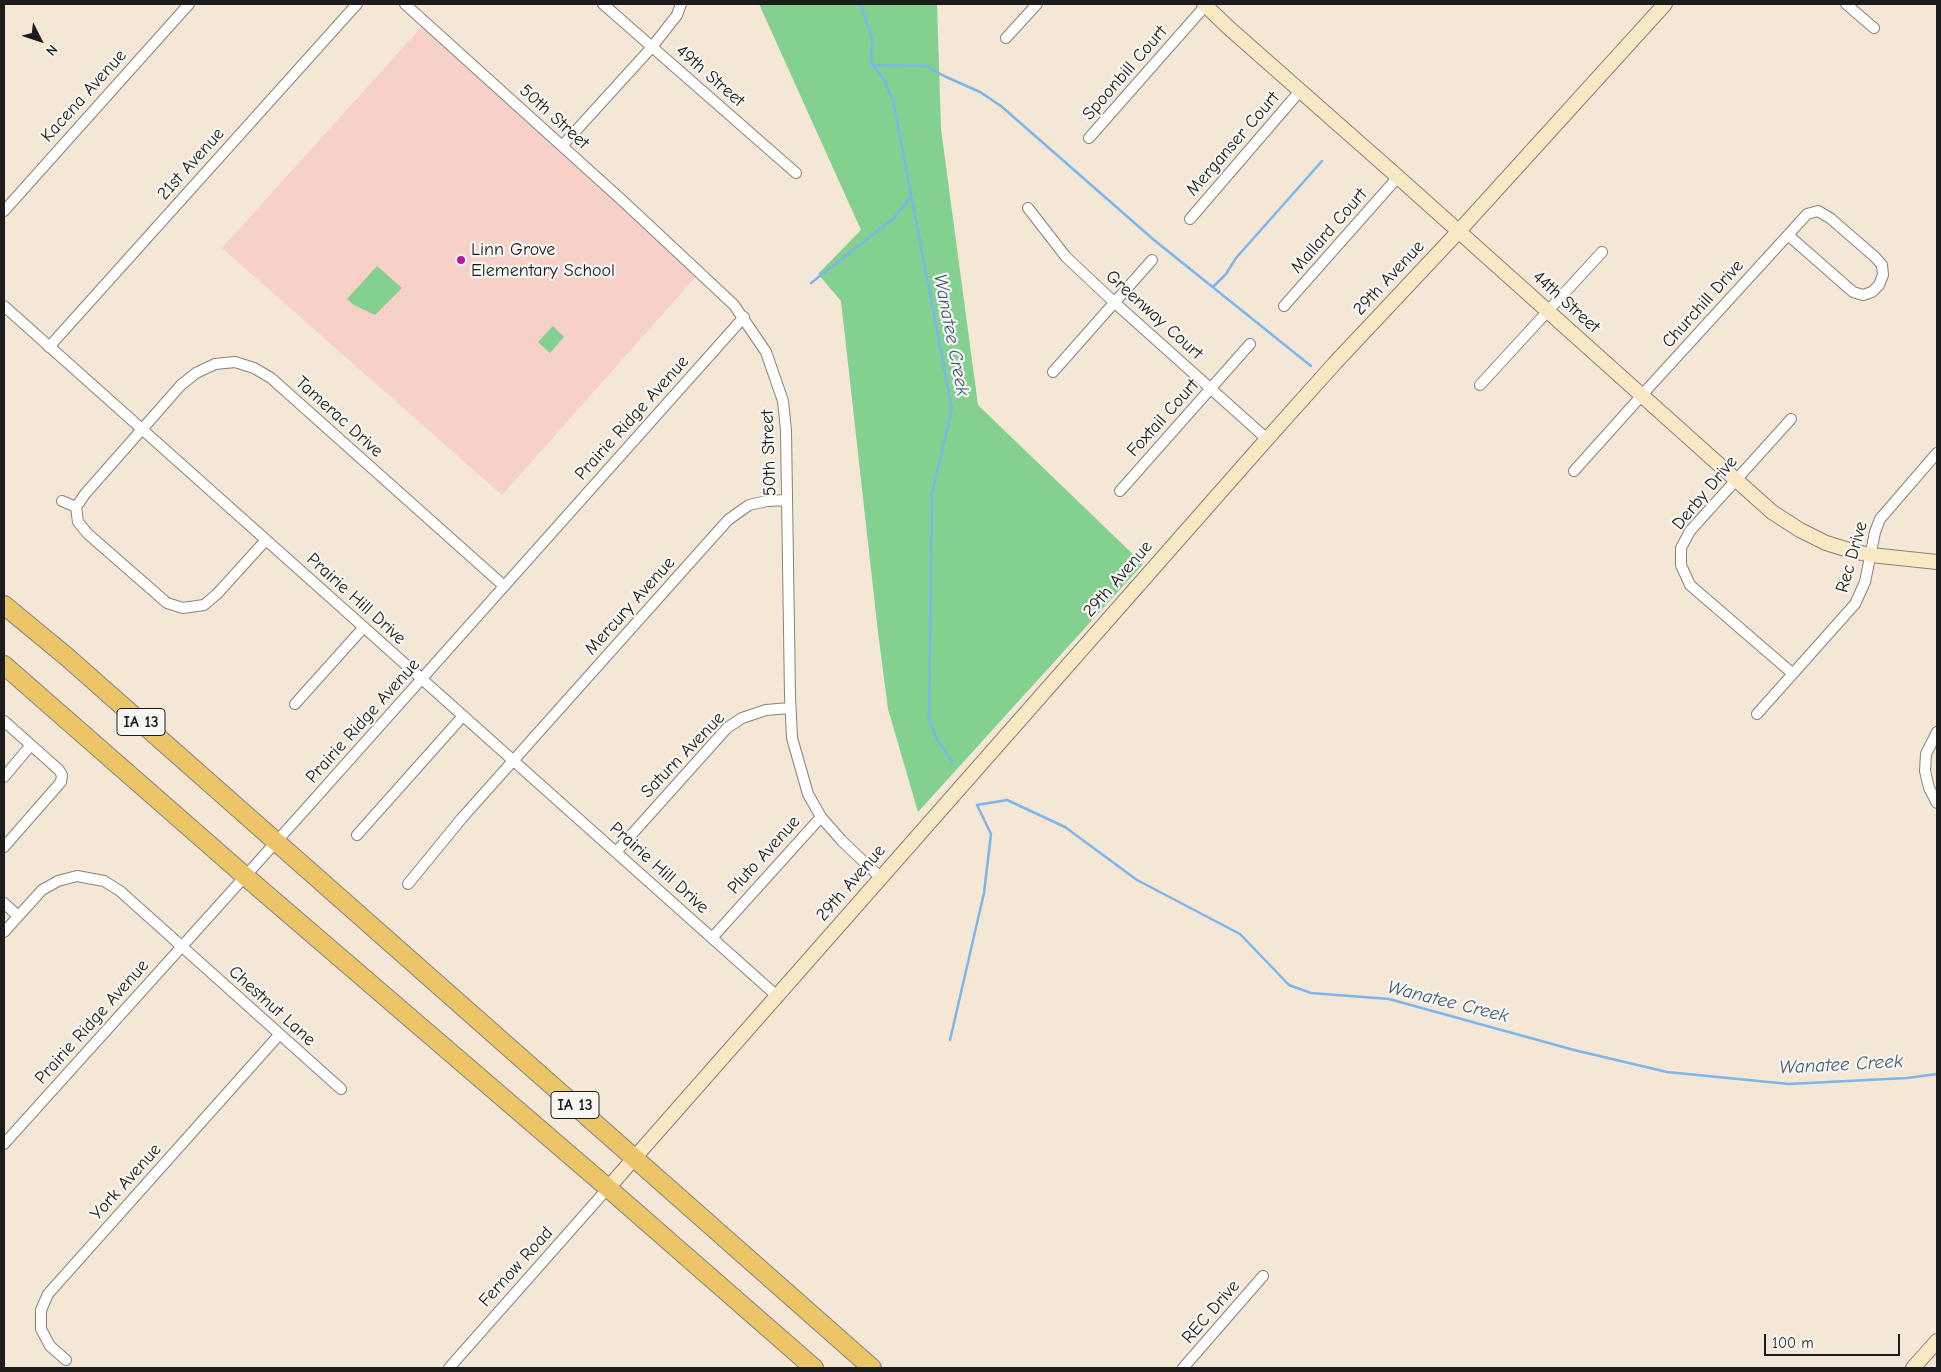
<!DOCTYPE html>
<html>
<head>
<meta charset="utf-8">
<style>
	body { margin:0 }
	#map { position:relative; width:1941px; height:1372px; overflow:hidden; background:#f4e7d6; font-family:"Comic Neue",sans-serif }
	canvas { display:block }
	.frame { position:absolute; inset:0; border:5px solid #1c1c1c; pointer-events:none }
	.north { position:absolute; left:15px; top:15px; width:50px; height:50px; -webkit-text-stroke:4px #f6f6f2; paint-order:stroke; rotate:131deg; font-size:14px; font-weight:700; line-height:20px; text-align:center; color:#1c1c1c }
	.north::after { content:''; display:block; margin:auto; width:18px; height:22px; background:#1c1c1c; clip-path:polygon(50% 0,100% 100%,50% 72%,0 100%) }
	.scale { position:absolute; left:1764px; top:1334px; width:136px; height:22px; box-sizing:border-box; border:2px solid #1c1c1c; border-top:0; padding-left:6px; font-size:15px; line-height:18px; white-space:nowrap; color:#1c1c1c; -webkit-text-stroke:4px #f6f6f2; paint-order:stroke }
</style>
</head>
<body>
<div id="map">
<canvas width="1941" height="1372"></canvas>
<div class="frame"></div>
<div class="north">N</div>
<div class="scale">100 m</div>
</div>
<script>
const g = document.querySelector('canvas').getContext('2d');
g.lineJoin = 'round';
function fillPath(path, color) {
  g.fillStyle = color;
  g.fill(path, 'evenodd');
}
function shape(rows) {
  const path = new Path2D();
  for (const r of rows) {
    path.moveTo(r[0], r[1]);
    for (let i = 2; i < r.length; i += 2) path.lineTo(r[i], r[i + 1]);
  }
  return path;
}
function stroke(path, color, width, dash) {
  g.strokeStyle = color;
  g.lineWidth = width;
  g.lineCap = dash ? 'butt' : 'round';
  g.setLineDash(dash || []);
  g.stroke(path);
}
function label(font, color, halo, rows, align = 'center') {
  g.font = font + ' "Comic Neue",sans-serif';
  g.lineWidth = 4.5;
  g.setLineDash([]);
  g.textBaseline = 'middle';
  g.strokeStyle = halo;
  g.fillStyle = color;
  for (const [text, x, y, turn = 0] of rows) {
    g.save();
    g.translate(x, y);
    g.rotate((+turn || 0) * Math.PI / 180);
    g.textAlign = isNaN(turn) ? turn : align;
    if (halo) g.strokeText(text, 0, 0);
    g.fillText(text, 0, 0);
    g.restore();
  }
}
fillPath(shape([
	[426,22,700,272,502,495,222,248]
]), '#f7d1c8');
fillPath(shape([
	[759,4,937,4,941,129,978,405,1143,564,918,812,888,709,878,632,841,301,818,274,861,230],
	[377,266,402,288,375,315,354,305,347,299],
	[553,326,564,337,550,353,538,342]
]), '#83d08f');
stroke(shape([
	[859,4,862,7,872,39,871,63,883,78,893,100,952,409,932,493,929,720,937,739,953,763],
	[873,65,926,66,944,76,980,92,1001,106,1154,240,1311,366],
	[811,283,894,218,911,197],
	[1213,287,1226,274,1236,258,1322,161],
	[950,1040,984,893,991,834,977,805,1007,800,1065,827,1137,880,1240,934,1289,985,1311,993,1389,999,1574,1050,1667,1072,1789,1084,1907,1078,1937,1074]
]), '#7bb6ec', 2.5);
const street = shape([
	[405,4,624,202,734,305,766,352,783,401,786,430,790,696,792,738,808,794,821,817,842,841,881,878],
	[603,4,796,173],
	[1846,4,1874,28],
	[1006,38,1037,4],
	[1089,138,1207,4],
	[562,146,652,47,677,15,681,4],
	[1028,208,1066,257,1115,303,1267,439],
	[4,211,189,4],
	[1190,219,1300,91],
	[4,306,777,996],
	[1284,306,1398,177],
	[49,347,357,4],
	[1053,372,1152,260],
	[1480,385,1602,252],
	[1791,419,1690,531,1681,548,1681,565,1690,585,1792,673],
	[1574,471,1652,384,1788,235,1807,214,1818,211,1830,218,1875,257,1882,265,1883,275,1879,285,1872,292,1863,295,1853,292,1788,235],
	[1120,491,1250,344],
	[62,501,76,507],
	[266,540,217,594,204,605,183,608,167,603,88,534,78,522,76,507,85,494,181,385,196,373,215,364,235,362,254,368,271,378,504,586],
	[295,704,364,627],
	[1757,714,1855,604,1865,582,1875,532,1880,519,1937,453],
	[4,721,59,770,62,775,61,782,4,847],
	[1937,732,1926,754,1925,771,1929,788,1937,803],
	[4,777,31,745],
	[357,835,463,716],
	[616,852,727,728,742,718,766,710,790,708],
	[408,884,462,818,728,520,749,505,767,501,787,500],
	[4,903,18,916],
	[4,932,42,890,58,881,77,876,104,881,120,891,341,1089],
	[712,938,821,817],
	[4,1144,303,812,744,317],
	[66,1360,50,1346,41,1329,41,1310,48,1294,279,1035],
	[449,1368,608,1188],
	[1183,1368,1263,1276]
]);
const secondary = shape([
	[1204,4,1229,28,1398,177,1772,512,1800,530,1826,543,1852,551,1871,555,1937,562],
	[608,1188,1267,439,1335,363,1459,231,1665,4],
	[1913,1368,1937,1341]
]);
const highway = shape([
	[4,605,67,657,872,1368],
	[4,665,245,876,608,1188,814,1368]
]);
stroke(street, '#888279', 12);
stroke(secondary, '#888279', 16);
stroke(highway, '#888279', 20);
stroke(street, '#fff', 10);
stroke(secondary, '#f8e8c3', 14);
stroke(highway, '#edc569', 18);
for (const [x, y, r, color] of [
	[461,260,5,"#b5179e"]
]) {
  const dot = new Path2D();
  dot.arc(x, y, r, 0, 2 * Math.PI);
  g.fillStyle = color;
  g.fill(dot);
  stroke(dot, '#f6f6f2', 2);
}
for (const [x, y, w] of [
	[141,722,48],
	[575,1105,48]
]) {
  const box = new Path2D();
  box.roundRect(x - w / 2, y - 13.5, w, 27, 4);
  g.fillStyle = '#f6f6f2';
  g.fill(box);
  stroke(box, '#1c1c1c', 1);
}
label('bold 16px', '#1c1c1c', null, [
	["IA 13",141,722],
	["IA 13",575,1105]
]);
label('18px', '#1c1c1c', '#f6f6f2', [
	["Spoonbill Court",1125,73,-49],
	["49th Street",710,76,41],
	["Kacena Avenue",84,96,-48],
	["50th Street",554,117,42],
	["Merganser Court",1233,144,-49],
	["21st Avenue",191,164,-48],
	["Mallard Court",1329,231,-49],
	["29th Avenue",1389,278,-47],
	["44th Street",1566,302,42],
	["Churchill Drive",1703,304,-48],
	["Greenway Court",1154,315,42],
	["Tamerac Drive",339,417,42],
	["Prairie Ridge Avenue",632,418,-48],
	["Foxtail Court",1163,418,-48],
	["50th Street",769,453,-92],
	["Derby Drive",1705,493,-50],
	["Rec Drive",1852,557,-74],
	["29th Avenue",1118,579,-49],
	["Prairie Hill Drive",356,599,42],
	["Mercury Avenue",630,606,-48],
	["Prairie Ridge Avenue",363,721,-48],
	["Saturn Avenue",683,755,-46],
	["Pluto Avenue",764,855,-48],
	["Prairie Hill Drive",659,868,42],
	["29th Avenue",851,883,-49],
	["Chestnut Lane",272,1006,42],
	["Prairie Ridge Avenue",92,1022,-48],
	["York Avenue",126,1182,-48],
	["Fernow Road",516,1267,-48],
	["REC Drive",1211,1312,-49]
]);
label('18px', '#1c1c1c', '#f6f6f2', [
	["Linn Grove",471,250],
	["Elementary School",471,271]
], 'left');
label('italic 19px', '#425a6f', '#f6f6f2', [
	["Wanatee Creek",951,335,79],
	["Wanatee Creek",1448,1002,14],
	["Wanatee Creek",1841,1065,-3]
]);
</script>
</body>
</html>
